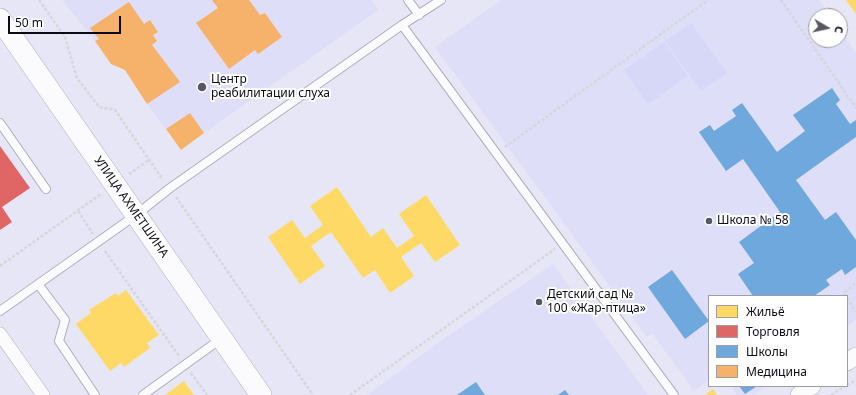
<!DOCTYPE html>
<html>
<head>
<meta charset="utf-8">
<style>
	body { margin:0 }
	#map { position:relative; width:856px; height:395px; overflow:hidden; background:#e6e6f6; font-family:"Noto Sans",sans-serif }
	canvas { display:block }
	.legend { position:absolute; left:708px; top:295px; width:140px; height:92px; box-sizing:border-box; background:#fff; border:1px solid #9d9da2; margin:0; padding:5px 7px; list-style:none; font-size:12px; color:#0b0b16 }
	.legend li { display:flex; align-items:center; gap:8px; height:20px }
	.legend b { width:20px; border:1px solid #9d9da2 }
	.north { position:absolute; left:808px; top:8px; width:40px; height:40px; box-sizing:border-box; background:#fff; border:1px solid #9d9da2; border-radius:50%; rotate:99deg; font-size:11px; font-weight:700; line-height:16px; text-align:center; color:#0b0b16 }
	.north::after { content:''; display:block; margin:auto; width:14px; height:18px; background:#585864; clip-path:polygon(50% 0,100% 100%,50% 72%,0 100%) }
	.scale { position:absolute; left:8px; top:16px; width:113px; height:18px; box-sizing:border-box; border:2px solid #0b0b16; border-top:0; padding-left:5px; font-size:12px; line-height:14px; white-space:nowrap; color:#0b0b16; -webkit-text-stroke:3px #fff; paint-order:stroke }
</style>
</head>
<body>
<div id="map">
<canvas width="856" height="395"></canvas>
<ul class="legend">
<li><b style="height:11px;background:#ffd966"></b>Жильё</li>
<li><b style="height:11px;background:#e06666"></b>Торговля</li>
<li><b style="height:11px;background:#6fa8dc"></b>Школы</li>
<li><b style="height:11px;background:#f6b26b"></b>Медицина</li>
</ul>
<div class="north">С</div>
<div class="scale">50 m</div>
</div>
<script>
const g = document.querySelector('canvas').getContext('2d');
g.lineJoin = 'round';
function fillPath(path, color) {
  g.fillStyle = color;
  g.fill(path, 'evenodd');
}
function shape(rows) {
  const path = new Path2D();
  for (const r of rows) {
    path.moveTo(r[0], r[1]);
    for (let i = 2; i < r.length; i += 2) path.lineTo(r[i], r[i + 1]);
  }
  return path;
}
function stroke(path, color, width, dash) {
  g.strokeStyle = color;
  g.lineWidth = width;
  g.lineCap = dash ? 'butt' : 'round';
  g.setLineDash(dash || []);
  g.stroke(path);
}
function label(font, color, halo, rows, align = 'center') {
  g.font = font + ' "Noto Sans",sans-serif';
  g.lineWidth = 4;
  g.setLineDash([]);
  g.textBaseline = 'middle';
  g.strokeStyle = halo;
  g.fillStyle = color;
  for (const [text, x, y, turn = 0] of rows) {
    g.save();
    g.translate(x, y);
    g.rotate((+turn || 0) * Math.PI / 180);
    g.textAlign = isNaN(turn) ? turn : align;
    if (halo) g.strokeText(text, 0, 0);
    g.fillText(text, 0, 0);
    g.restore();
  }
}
fillPath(shape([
	[62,0,371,0,378,10,204,133,166,129,147,104,125,70,111,64,95,41],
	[501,0,819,0,830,16,816,16,816,40,840,40,840,30,856,53,856,320,847,326,847,296,709,296,709,381,694,391,652,333,647,337,435,47],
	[553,264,648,395,367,395,442,340],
	[731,386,766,386,754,395,737,395]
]), '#dedef8');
fillPath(shape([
	[691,23,727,73,701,91,665,41],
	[664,42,688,76,648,104,624,70]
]), '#d7d8f8');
fillPath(shape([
	[846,0,856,0,856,14],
	[337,187,371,237,383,228,397,248,414,236,399,214,426,195,460,245,435,262,421,243,401,257,414,276,390,293,375,270,363,278,331,232,311,246,325,266,300,284,268,237,292,220,305,238,323,225,310,206],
	[126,290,159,335,147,343,150,348,124,367,121,363,110,371,76,324,91,313,89,310,116,293,118,296],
	[184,381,194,395,165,395],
	[713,389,717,395,705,395]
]), '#ffd966');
fillPath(shape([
	[0,146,30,188,2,207,12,222,0,230]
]), '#e06666');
fillPath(shape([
	[832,88,840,100,836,104,850,124,856,120,856,137,796,180,825,220,836,212,856,240,856,267,845,275,842,269,826,280,830,285,814,296,753,296,738,274,754,263,739,242,780,212,743,159,726,171,699,132,710,125,714,131,736,116,732,110,742,103,777,152,805,131,793,115],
	[672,270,709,321,685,339,648,287],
	[476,382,485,395,457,395],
	[739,386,757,386,745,394],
	[565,390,569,395,558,395]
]), '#6fa8dc');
fillPath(shape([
	[212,0,249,0,260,15,265,13,282,37,258,54,255,50,229,69,196,23,218,8],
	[129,2,144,24,150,20,158,32,153,35,157,41,152,45,180,82,147,104,125,70,111,64,95,41,99,39,90,28],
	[190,113,204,133,181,150,166,129]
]), '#f6b26b');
const service = shape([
	[408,0,419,15],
	[402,25,674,395],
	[0,123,46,189],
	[38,284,65,320,59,341,95,395],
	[0,311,136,215,170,188,402,25,441,0],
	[143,395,222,338]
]);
const pedestrian = shape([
	[0,334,43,395]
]);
const minor = shape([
	[847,362,856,356],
	[799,395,812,386]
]);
const tertiary = shape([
	[0,19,261,395]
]);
stroke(service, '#aeaebb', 10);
stroke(pedestrian, '#aeaebb', 14);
stroke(minor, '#aeaebb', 18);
stroke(tertiary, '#aeaebb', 22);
stroke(shape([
	[39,0,65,37,77,78,99,107,115,110,163,180],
	[781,0,856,108],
	[505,147,708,0],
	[129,174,149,160],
	[176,197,313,395],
	[78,211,93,234],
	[105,251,179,356],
	[0,266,101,194],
	[846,296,844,293,856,283],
	[847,298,856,312],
	[191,373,207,395],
	[847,385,856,380],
	[350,395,555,249],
	[831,395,845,386]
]), '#d6d6db', 2.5, [3, 2]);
stroke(service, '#fbfbfe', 8);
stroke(pedestrian, '#fbfbfe', 13);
stroke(minor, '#fbfbfe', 17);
stroke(tertiary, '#fbfbfe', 21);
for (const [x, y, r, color] of [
	[202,87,5,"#585864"],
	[709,221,4,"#585864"],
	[539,302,4,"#585864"]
]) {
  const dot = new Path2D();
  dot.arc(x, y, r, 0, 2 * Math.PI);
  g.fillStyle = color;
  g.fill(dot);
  stroke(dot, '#fff', 1.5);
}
label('12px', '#0b0b16', '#fff', [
	["Центр",211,80],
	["реабилитации слуха",211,94],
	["Школа № 58",717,221],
	["Детский сад №",547,295],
	["100 «Жар-птица»",547,309]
], 'left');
label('12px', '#0b0b16', '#fff', [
	["УЛИЦА АХМЕТШИНА",131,207,55]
]);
</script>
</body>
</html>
